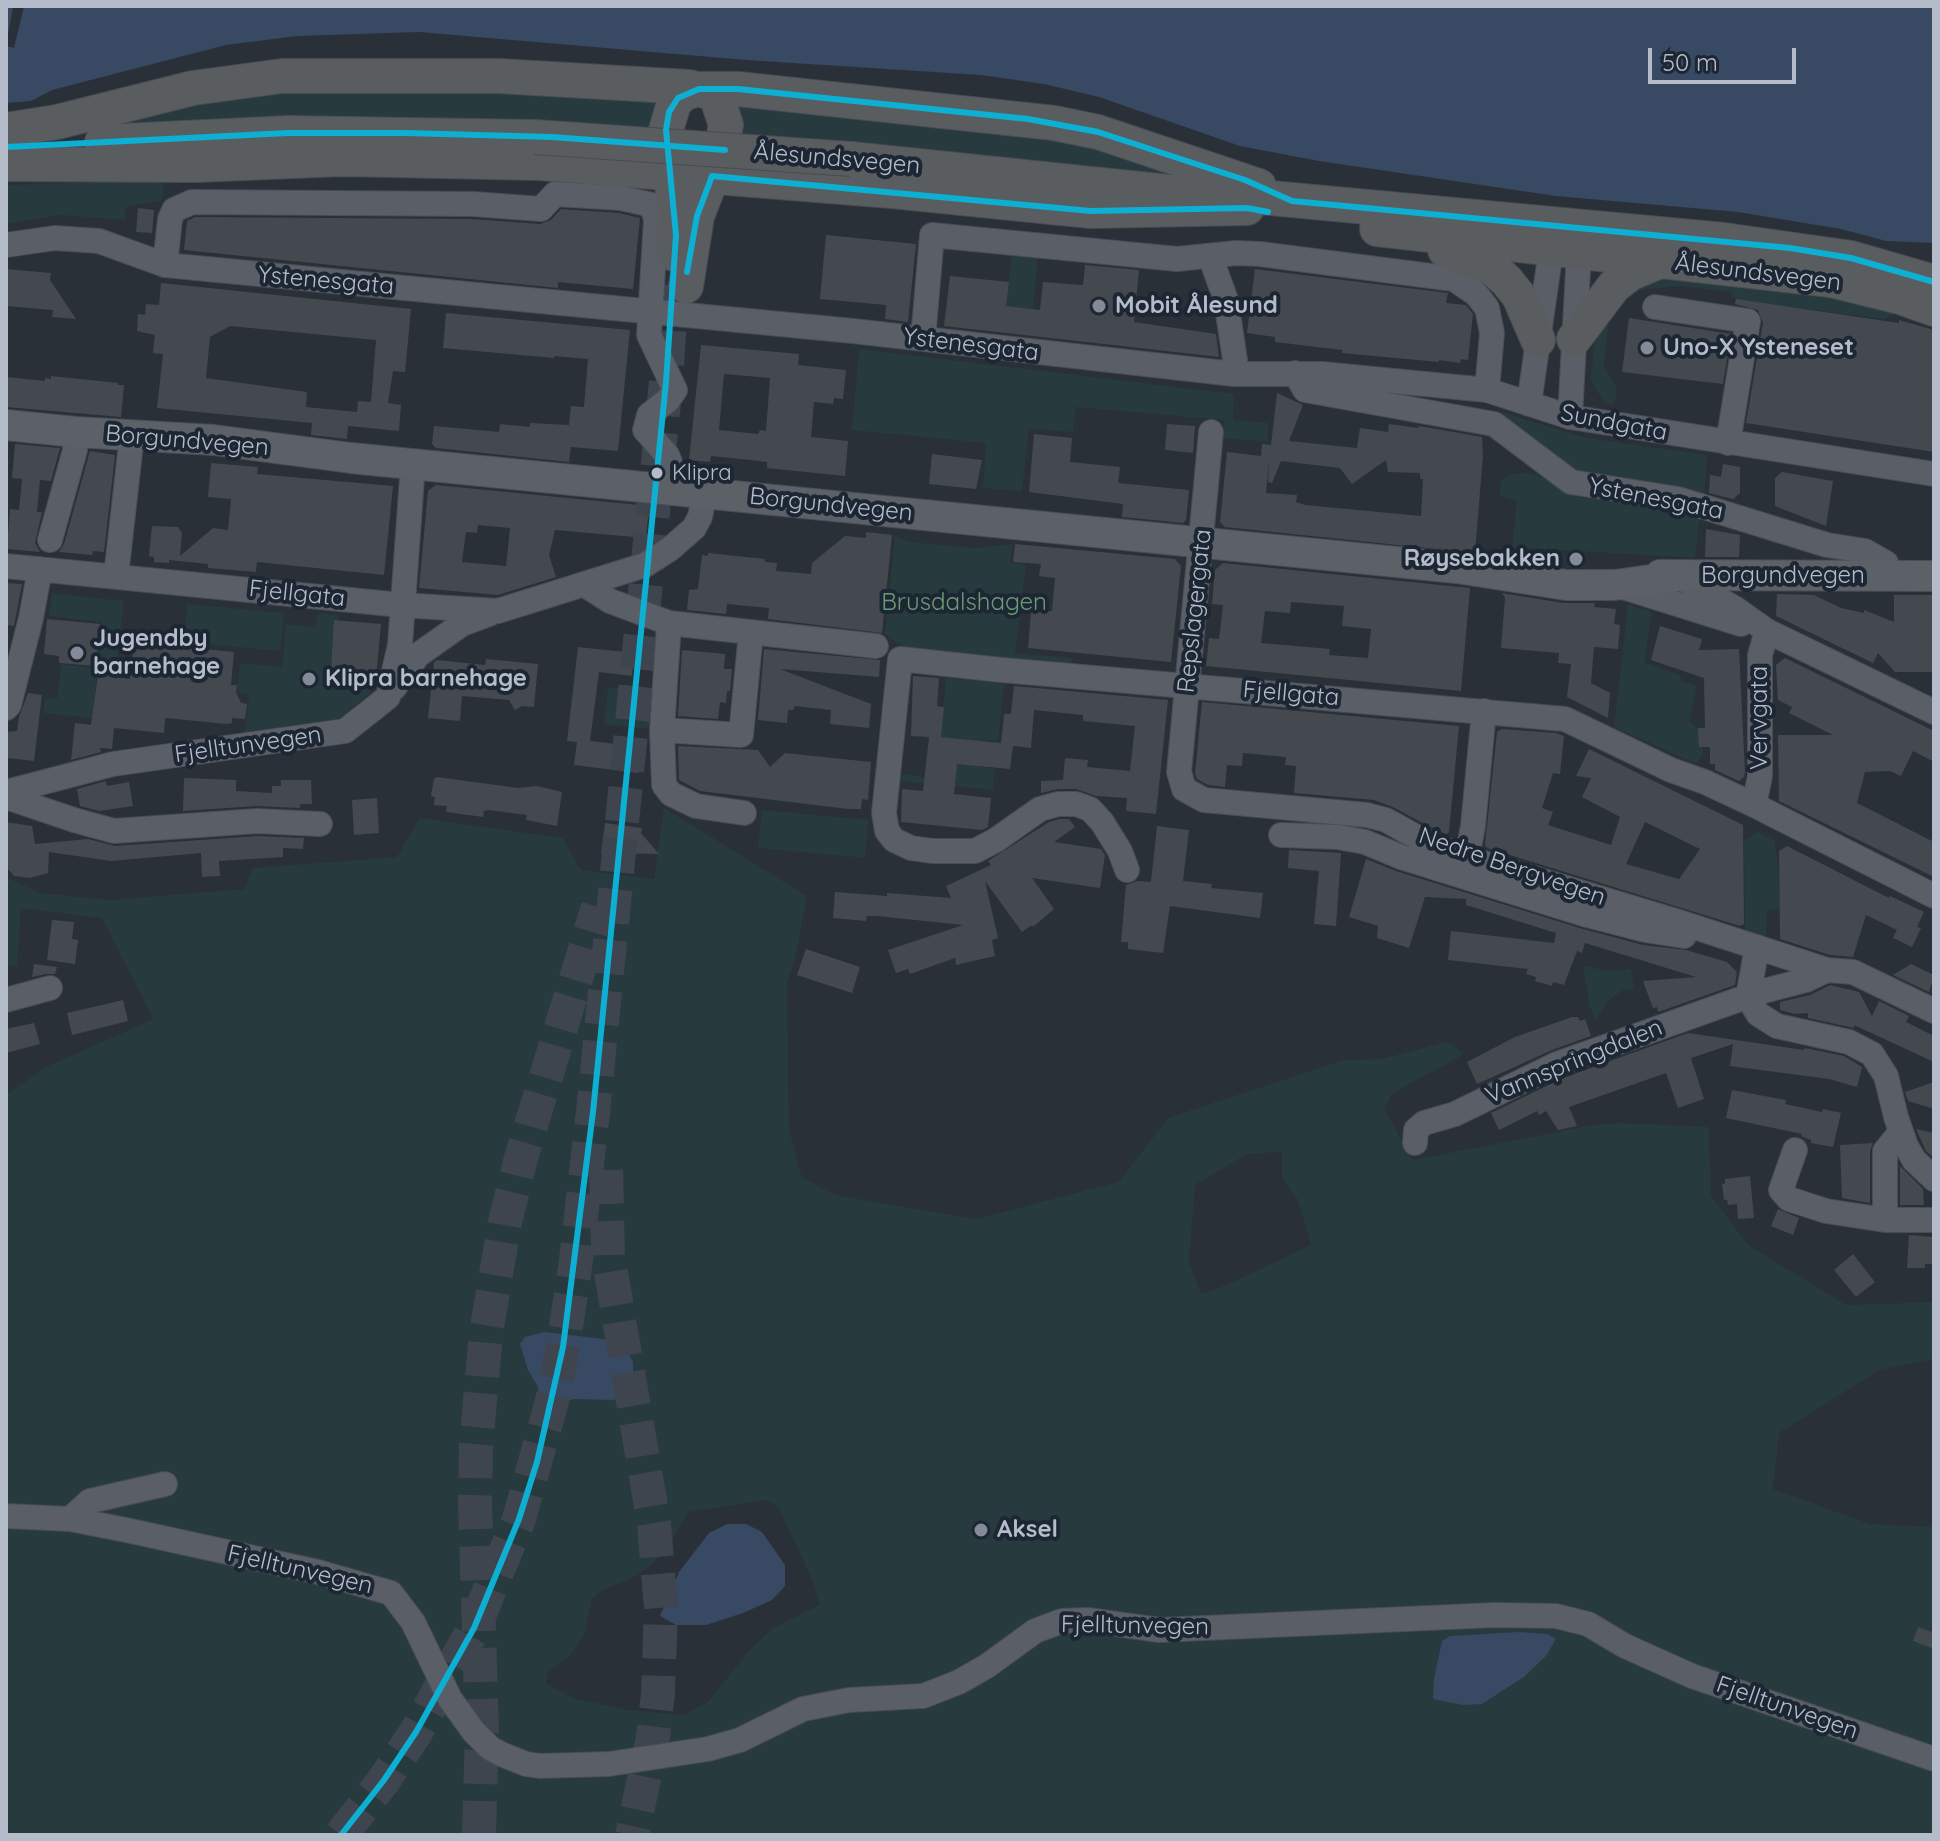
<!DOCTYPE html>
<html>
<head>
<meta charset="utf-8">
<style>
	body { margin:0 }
	#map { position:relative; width:1940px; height:1841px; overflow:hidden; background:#2a3038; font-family:Quicksand,sans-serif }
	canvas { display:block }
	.frame { position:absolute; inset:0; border:8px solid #b4bcc9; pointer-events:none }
	.scale { position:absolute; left:1648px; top:48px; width:148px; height:36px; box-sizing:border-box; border:4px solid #b4bcc9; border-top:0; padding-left:10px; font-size:24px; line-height:28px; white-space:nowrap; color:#b4bcc9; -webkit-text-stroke:6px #1d2633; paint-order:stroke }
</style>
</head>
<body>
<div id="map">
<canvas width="1940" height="1841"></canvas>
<div class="frame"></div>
<div class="scale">50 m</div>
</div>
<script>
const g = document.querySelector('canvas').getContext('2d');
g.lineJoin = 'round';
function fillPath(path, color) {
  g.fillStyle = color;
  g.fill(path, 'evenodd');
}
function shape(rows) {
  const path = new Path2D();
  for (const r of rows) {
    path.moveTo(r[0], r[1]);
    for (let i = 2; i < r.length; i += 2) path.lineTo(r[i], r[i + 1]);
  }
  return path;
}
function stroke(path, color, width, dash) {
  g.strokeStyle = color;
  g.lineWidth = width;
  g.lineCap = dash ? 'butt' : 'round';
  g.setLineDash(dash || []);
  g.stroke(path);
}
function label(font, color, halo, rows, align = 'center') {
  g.font = font + ' Quicksand,sans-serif';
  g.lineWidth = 8;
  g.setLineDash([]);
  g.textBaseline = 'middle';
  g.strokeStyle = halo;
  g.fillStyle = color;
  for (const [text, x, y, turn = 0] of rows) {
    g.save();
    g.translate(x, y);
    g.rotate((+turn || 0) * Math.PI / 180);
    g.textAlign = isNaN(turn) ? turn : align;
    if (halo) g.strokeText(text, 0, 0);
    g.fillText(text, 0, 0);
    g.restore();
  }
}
fillPath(shape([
	[242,90,667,93,655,127,399,116,85,127],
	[739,103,1040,132,1205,179,741,133],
	[164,180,162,200,126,207,125,220,60,215,6,224,6,185],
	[1012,252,1038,255,1033,309,1006,306],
	[1657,274,1762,280,1899,312,1884,319,1736,300,1730,292,1681,286,1641,290,1620,302,1609,319,1604,367,1616,387,1616,399,1613,404,1606,403,1596,390,1591,379,1595,334,1613,302],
	[859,349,1234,394,1233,420,1268,423,1267,442,1224,438,1224,420,1076,407,1073,432,1029,429,1022,491,983,488,986,443,852,430],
	[1498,411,1587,438,1707,455,1704,496,1579,473],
	[1531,473,1570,489,1700,513,1695,558,1512,547,1517,501,1499,496,1501,481,1511,474],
	[895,536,911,542,973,548,1013,544,1010,563,1026,565,1015,653,1072,658,1071,669,915,655,885,634],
	[52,593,124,601,116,675,97,673,94,702,112,705,110,720,44,713,45,698,57,699,61,664,97,668,102,622,49,616],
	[187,604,284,613,280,651,184,642],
	[1628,604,1651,612,1645,663,1680,675,1681,681,1697,686,1689,721,1701,730,1703,753,1697,764,1614,727],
	[318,613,338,615,331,685,371,688,370,694,338,719,245,733,249,694,237,693,240,663,282,667,286,624,316,627],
	[946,678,1004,683,998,741,982,740,979,766,995,769,993,790,900,781,900,774,925,777,927,761,959,764,960,739,941,737],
	[608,687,653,692,649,729,604,724],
	[664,808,807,896,797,950,787,983,789,1129,802,1178,835,1195,976,1219,1119,1182,1168,1118,1343,1060,1381,1059,1448,1042,1464,1054,1393,1093,1384,1109,1413,1160,1593,1125,1622,1123,1709,1127,1711,1196,1748,1245,1846,1305,1934,1302,1934,1359,1879,1370,1779,1433,1773,1489,1870,1524,1934,1527,1934,1835,6,1835,6,1095,46,1067,153,1019,102,918,21,908,17,966,6,965,6,877,40,893,110,900,245,889,252,868,397,857,420,818,563,838,581,870,654,879],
	[1282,1152,1282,1178,1298,1200,1311,1245,1227,1285,1201,1294,1189,1261,1195,1185,1247,1154],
	[764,1500,773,1503,780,1510,814,1584,820,1605,773,1628,748,1652,709,1701,685,1715,627,1710,573,1698,546,1683,547,1673,572,1654,584,1636,592,1599,599,1592,636,1576,653,1563,666,1549,689,1512],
	[1450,1636,1546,1656,1524,1677,1499,1694,1434,1678,1442,1642],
	[762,810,868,820,865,858,758,848],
	[1758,832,1775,841,1778,873,1780,909,1767,910,1766,939,1745,931,1744,841],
	[1583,966,1610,971,1631,969,1634,989,1621,991,1609,1000,1595,1020,1589,1005]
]), '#273a3e');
fillPath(shape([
	[6,6,1934,6,1934,243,1886,241,1841,229,1738,212,1556,196,1319,161,1240,146,1099,97,1044,84,981,75,746,60,419,32,297,36,226,45,52,90,31,101,6,103],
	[544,1332,612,1340,628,1353,633,1362,633,1383,629,1392,613,1400,574,1399,554,1406,545,1405,539,1398,538,1387,528,1370,520,1344,525,1337],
	[727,1524,746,1524,762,1532,785,1565,785,1586,772,1600,743,1613,706,1625,676,1625,660,1616,679,1572,709,1533],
	[1519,1632,1547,1634,1556,1639,1546,1656,1524,1677,1482,1704,1463,1705,1433,1699,1434,1678,1442,1641,1450,1636]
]), '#384963');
fillPath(shape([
	[13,6,24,6,14,48,6,46]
]), '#2a3038');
fillPath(shape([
	[138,208,154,210,152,233,136,232],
	[561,209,619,213,640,218,633,289,558,282,558,288,184,250,187,221,195,217,472,219,540,224,551,220],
	[826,235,916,244,908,322,885,319,886,305,820,299],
	[1085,265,1139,270,1134,322,1216,334,1219,357,944,326,950,276,1009,282,1006,306,1040,310,1043,282,1083,285],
	[6,269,51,273,50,280,76,319,52,317,53,310,6,306],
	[1255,269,1448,293,1446,303,1466,305,1473,314,1468,360,1461,359,1460,363,1439,360,1439,362,1342,353,1342,350,1275,342,1275,337,1247,333],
	[161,283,411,309,405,372,393,371,388,403,401,405,399,431,348,426,347,439,311,435,312,423,157,408,163,354,153,353,155,335,137,331,138,314,145,315,146,304,159,305],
	[230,326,376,340,371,402,358,401,357,412,306,407,307,392,206,378,210,337],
	[1736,299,1899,323,1899,320,1934,330,1934,452,1746,423,1763,323,1758,310,1735,304],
	[446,313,630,330,618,451,571,447,569,462,436,448,432,444,434,426,499,432,500,424,530,427,530,423,569,425,571,406,584,407,588,359,554,356,554,358,443,348],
	[1629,318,1731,334,1723,384,1622,372],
	[701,345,799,354,798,365,846,370,843,399,834,398,833,404,814,402,811,437,848,441,845,476,767,468,767,462,751,460,711,456,710,462,689,460],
	[724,374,770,378,766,431,760,430,758,434,719,430],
	[51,376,118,383,118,385,124,385,121,417,6,407,6,377,45,381,45,378,51,379],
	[1277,393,1303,405,1289,441,1357,448,1360,428,1388,432,1389,424,1418,428,1419,426,1482,437,1483,455,1475,553,1225,527,1220,522,1227,452,1261,456,1262,444,1271,445],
	[1269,460,1268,482,1272,483,1281,461,1340,468,1352,484,1386,460,1388,472,1420,473,1420,479,1423,479,1421,516,1305,505,1296,502,1297,495,1266,493],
	[1167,424,1195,426,1193,453,1165,450],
	[1034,434,1072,438,1070,462,1120,467,1118,483,1189,490,1186,520,1183,523,1122,517,1123,504,1029,492],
	[15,444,60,448,51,481,40,480,37,512,42,512,35,543,40,552,7,549,10,509,19,510,22,479,12,478],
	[90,451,115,455,104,552,93,551,92,555,59,552,64,544],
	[932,454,982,460,976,489,929,484],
	[211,463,258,467,257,474,393,486,384,575,257,562,256,572,208,568,208,564,169,560,169,563,154,562,154,557,149,556,152,526,178,527,182,533,180,556,213,528,228,530,231,499,208,497],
	[1723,464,1740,467,1740,493,1733,499,1709,493,1710,475,1721,477],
	[1782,472,1833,481,1826,526,1775,506,1775,478],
	[436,485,649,506,646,538,555,530,549,555,556,577,498,595,419,588,428,491],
	[478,525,510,528,506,566,462,562,466,532,477,533],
	[1706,529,1740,535,1739,557,1705,557],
	[866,532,892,535,882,633,768,619,769,608,727,604,726,614,687,610,689,590,698,589,702,555,708,556,708,553,765,559,765,562,777,563,776,571,811,574,812,563,845,536,866,538],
	[1015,544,1175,559,1181,566,1171,662,1028,648,1031,612,1052,611,1055,578,1039,576,1041,564,1013,562],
	[1223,563,1470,588,1461,691,1206,666,1209,638,1219,639,1223,605,1212,604,1215,570],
	[1291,602,1344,606,1342,626,1371,629,1368,658,1329,655,1330,649,1261,643,1265,611,1290,613],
	[6,583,22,584,14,626,6,625],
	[1502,593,1563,603,1595,603,1594,607,1616,609,1614,624,1620,625,1618,649,1594,647,1591,683,1610,693,1608,718,1567,697,1571,664,1558,663,1559,653,1501,648,1505,598],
	[1777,594,1814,595,1841,608,1864,613,1864,610,1894,622,1894,595,1934,595,1934,672,1895,672,1878,653,1873,663,1776,616],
	[47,619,100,624,96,666,59,663,59,656,44,654],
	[334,620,381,624,376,679,366,678,365,688,330,685],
	[1660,626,1702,639,1699,650,1739,649,1745,772,1744,777,1739,781,1715,770,1715,764,1710,764,1710,747,1699,747,1698,728,1705,728,1704,678,1651,660],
	[134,642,234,652,231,685,237,685,236,692,241,703,247,704,245,719,232,718,232,723,227,724,165,718,164,733,114,728,112,749,100,748,101,752,71,760,75,723,91,725,98,675,130,679],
	[578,647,634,653,632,676,599,672,590,741,641,747,638,773,574,765,577,742,567,741],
	[764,649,880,660,879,677,780,669,871,704,869,728,830,724,831,710,795,706,793,710,788,710,787,723,758,720],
	[682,650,725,654,724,669,732,669,730,691,727,691,726,703,720,702,718,719,678,716],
	[1785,658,1934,731,1934,762,1913,751,1901,776,1890,771,1865,772,1857,803,1934,842,1934,877,1779,801,1778,735,1833,735,1789,713,1792,707,1778,700,1776,665],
	[486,659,538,664,534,707,522,706,515,710,509,700,462,696,460,721,428,718,434,662,437,660,485,665],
	[913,676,939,678,937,706,944,707,941,737,959,739,1001,743,1004,714,1011,714,1014,686,1168,700,1156,814,1126,811,1127,798,1096,796,1076,789,1058,789,1041,793,1041,781,1063,780,1065,758,1088,760,1087,767,1130,771,1135,726,1083,721,1083,715,1034,710,1031,748,1013,746,1010,769,957,764,954,794,991,798,988,827,982,830,901,822,902,789,923,791,929,737,911,736],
	[28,693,42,695,34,761,8,758,8,753,6,753,6,732,17,731,19,717],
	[1202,702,1459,726,1449,832,1446,834,1428,826,1393,807,1374,800,1294,793,1296,766,1285,765,1286,757,1243,753,1242,766,1227,765,1225,787,1208,785,1197,779,1195,774],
	[1501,729,1556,733,1564,736,1560,774,1553,773,1542,808,1553,812,1548,825,1611,845,1620,817,1582,797,1591,778,1576,776,1589,749,1743,825,1744,924,1740,926,1487,848,1485,845,1497,732],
	[1645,822,1700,849,1679,879,1626,864],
	[678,746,758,750,770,767,785,753,871,762,868,800,862,799,861,809,848,809,700,791,679,780],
	[437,777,518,788,537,786,562,792,557,826,526,820,527,815,488,810,484,811,483,817,446,812,447,806,434,805,435,797,431,796,434,779],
	[184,778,236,780,236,791,272,793,272,786,281,786,281,780,311,780,312,804,300,804,300,808,256,806,183,811],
	[106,781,107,786,129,782,133,806,99,811,80,806,77,789],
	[377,798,379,833,354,835,352,800],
	[1060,819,1069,819,1075,827,1054,842,1101,849,1105,855,1100,888,1032,878,1054,909,1033,927,1032,925,1022,932,985,881,998,938,992,940,995,956,956,965,955,958,910,974,908,969,896,973,888,950,963,925,877,916,867,916,866,921,833,918,835,892,887,896,887,893,951,898,946,886,991,865,988,861,1049,822],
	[6,822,32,826,35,844,88,839,115,846,257,836,304,838,303,849,283,848,283,857,219,861,220,876,202,877,201,853,111,861,49,852,48,873,30,878,14,876,6,867],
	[605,823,642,828,641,833,659,854,601,853],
	[1157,826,1189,830,1183,881,1212,884,1211,888,1263,893,1260,918,1170,906,1163,953,1128,949,1128,942,1121,942,1126,885,1137,881,1151,882],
	[1787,846,1889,898,1890,896,1924,912,1917,927,1921,928,1912,947,1893,938,1897,930,1866,915,1853,957,1830,955,1780,939,1779,851],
	[1289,850,1341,853,1336,926,1314,924,1319,871,1288,868],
	[1366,859,1396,871,1583,929,1643,945,1686,950,1727,962,1737,972,1735,985,1658,1012,1657,1007,1653,1008,1643,981,1696,977,1585,943,1582,953,1577,951,1564,985,1553,982,1552,986,1535,981,1536,977,1526,974,1528,969,1448,960,1451,931,1554,943,1556,933,1466,905,1466,899,1425,897,1409,948,1377,938,1378,926,1349,917],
	[52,920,74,922,72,939,78,940,75,964,47,960],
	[806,949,860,967,852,993,797,975],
	[34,964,57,967,55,974,46,974,32,977],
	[1911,964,1934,975,1929,992,1893,975],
	[1830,985,1859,992,1872,1016,1879,1001,1909,1016,1906,1022,1934,1036,1934,1062,1854,1025,1854,1028,1808,1018,1808,1013,1794,1014,1780,1010,1780,1002,1810,995],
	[123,1000,128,1021,72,1035,67,1013],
	[1572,1017,1578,1017,1580,1021,1585,1019,1591,1036,1552,1050,1477,1084,1467,1062,1515,1037],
	[34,1023,40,1044,6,1053,6,1029],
	[1688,1033,1804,1050,1805,1048,1844,1056,1862,1067,1857,1087,1829,1079,1730,1066,1733,1044,1691,1058,1704,1099,1678,1108,1666,1073,1569,1107,1577,1126,1558,1130,1546,1111,1539,1115,1537,1111,1499,1130,1491,1113,1563,1078],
	[1934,1082,1934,1109,1908,1101,1905,1092],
	[1732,1090,1786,1100,1785,1104,1822,1112,1823,1109,1841,1113,1833,1147,1811,1143,1811,1140,1801,1136,1802,1134,1726,1118],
	[1916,1129,1934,1133,1934,1158,1926,1151],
	[1873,1143,1870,1151,1870,1203,1842,1198,1840,1145],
	[1900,1166,1923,1189,1924,1205,1900,1205],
	[1750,1176,1754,1218,1738,1219,1737,1204,1728,1205,1727,1200,1724,1200,1722,1184,1725,1184,1725,1179],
	[1778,1209,1799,1218,1793,1235,1771,1226],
	[1909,1235,1934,1237,1933,1264,1925,1264,1925,1268,1907,1268],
	[1853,1254,1875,1282,1856,1297,1834,1270],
	[1918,1627,1934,1633,1934,1649,1913,1641]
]), '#444950');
stroke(shape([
	[606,1170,608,1255,654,1524,661,1608,658,1694,653,1737,632,1835],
	[341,1835,384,1780,416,1732,474,1628,519,1519,551,1405,563,1347,576,1260,593,1112,666,382,672,285],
	[479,1835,482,1731,475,1502,476,1446,486,1333,505,1222,521,1158,598,907]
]), '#3f454e', 34, [34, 17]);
const minor = shape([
	[6,245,55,238,99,241,165,265,853,331,1234,374,1322,374,1487,390,1570,417,1934,474],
	[1210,256,1226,300,1235,360,1234,374],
	[165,265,170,219,174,210,192,202,473,204,541,209,555,194,621,198,652,205,656,220,649,335,675,390,668,400,649,415,645,430,667,455,670,462,670,489],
	[1655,307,1748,321,1728,443],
	[923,339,932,235,1177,259,1236,253,1260,254,1454,279,1476,294,1487,308,1492,333,1487,390],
	[1295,373,1305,390,1494,424,1571,482,1678,499,1827,545,1865,551,1886,563,1889,576],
	[1529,404,1551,250,1559,237],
	[1570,417,1579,252,1572,237],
	[1211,432,1179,772,1184,789,1204,800,1367,815,1386,820,1422,840,1467,858,1679,922,1827,970,1853,972,1934,1011],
	[50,540,75,450,76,432],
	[6,566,401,605,498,611,645,565,670,549,694,528,700,517,705,492],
	[116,576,132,435],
	[1678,576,1736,609,1767,631,1934,712],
	[585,585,610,601,669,623,876,646],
	[1620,586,1741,624],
	[669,623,662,730,664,785,671,794,696,806,744,813],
	[394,688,418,655,462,624,489,614],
	[6,708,9,705,31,618,40,569],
	[662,730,741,735,751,632],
	[6,792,113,764,345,731,373,709,388,697,400,645,413,464],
	[6,797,74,820,114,831,257,821,320,824],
	[1754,805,1760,776,1760,655,1767,631],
	[1281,835,1338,837,1365,842,1401,857,1587,915,1645,930,1684,936],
	[1467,858,1473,826,1484,711],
	[1127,870,1120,851,1102,822,1090,809,1076,804,1058,804,1040,809,996,840,975,851,932,851,911,848,894,840,887,831,884,813,900,659,1002,670,1565,719,1671,770,1705,782,1754,805,1934,896],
	[1748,997,1758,1014,1777,1026,1849,1042,1872,1054,1886,1076,1896,1117,1906,1146,1914,1160,1934,1179],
	[1748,997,1757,947],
	[6,1000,50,988],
	[1415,1143,1416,1130,1424,1123,1455,1114,1557,1064,1760,992,1806,980,1827,970],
	[1795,1150,1781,1190,1789,1199,1826,1211,1885,1220,1934,1220],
	[1885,1220,1885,1151,1900,1133],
	[6,1516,70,1519,131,1531,318,1572,391,1593,413,1622,450,1699,474,1732,490,1748,501,1754,526,1764,540,1766,609,1764,708,1749,740,1740,803,1709,849,1700,923,1696,959,1682,987,1666,1035,1631,1062,1621,1087,1620,1160,1630,1495,1615,1556,1616,1588,1624,1625,1646,1692,1676,1934,1759],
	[70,1519,90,1501,165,1484]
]);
const major = shape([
	[6,425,76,432,214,440,351,458,1457,568,1566,585,1615,585,1678,576],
	[1660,575,1934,576]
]);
const highway = shape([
	[6,130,57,122,193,88,282,76,499,76,689,87,709,92,717,98,726,125,718,162,697,216,686,286],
	[102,142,288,133,535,137],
	[851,159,1188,194,1249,196,1724,240,1851,258,1934,282],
	[6,164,195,165,342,159,541,163,892,191,1091,211,1247,208],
	[1377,229,1831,280,1900,297,1934,309],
	[1445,250,1493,269,1506,280,1519,296,1538,340],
	[674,254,675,213,666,130,674,103,684,93,699,89,738,89,1054,123,1098,132,1259,186],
	[1574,339,1614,286,1631,273,1660,261]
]);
stroke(minor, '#484c53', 26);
stroke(major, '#484c55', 32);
stroke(highway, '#474c53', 36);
stroke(minor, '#5a5e66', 24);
stroke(major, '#5c6168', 30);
stroke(highway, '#5a5d60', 34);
const highwayBridge = shape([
	[535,137,851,159]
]);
stroke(highwayBridge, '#474c53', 36, []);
stroke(highwayBridge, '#5a5d60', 34);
stroke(shape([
	[6,147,288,133,406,133,552,137,725,150],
	[687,272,697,216,712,176,1091,211,1247,208,1268,212],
	[341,1835,384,1780,416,1732,474,1628,519,1519,537,1462,563,1347,593,1112,666,382,676,235,666,130,669,112,678,98,699,89,738,89,1028,119,1098,132,1245,180,1292,201,1790,248,1851,258,1934,282]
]), '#0dafd3', 6);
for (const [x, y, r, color] of [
	[1099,306,8,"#848b96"],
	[1647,348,8,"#848b96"],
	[657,473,7,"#b4bcc9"],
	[1576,559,8,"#848b96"],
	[77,653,8,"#848b96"],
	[309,679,8,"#848b96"],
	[981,1530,8,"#848b96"]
]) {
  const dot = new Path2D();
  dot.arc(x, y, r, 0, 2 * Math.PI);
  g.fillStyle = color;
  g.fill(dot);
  stroke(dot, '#1d2633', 3);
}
label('22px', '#b4bcc9', '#1d2633', [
	["Klipra",672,473]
], 'left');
label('24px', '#b4bcc9', '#1d2633', [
	["Ålesundsvegen",837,159,5],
	["Ålesundsvegen",1758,273,7],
	["Ystenesgata",326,281,5],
	["Ystenesgata",971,345,7],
	["Sundgata",1614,423,11],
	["Borgundvegen",187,441,5],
	["Ystenesgata",1656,499,11],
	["Borgundvegen",831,505,6],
	["Borgundvegen",1783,576],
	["Fjellgata",297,594,6],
	["Repslagergata",1195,611,-84],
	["Fjellgata",1291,694,5],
	["Vervgata",1760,718,-90],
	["Fjelltunvegen",248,745,-8],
	["Nedre Bergvegen",1512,867,19],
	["Vannspringdalen",1574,1062,-22],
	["Fjelltunvegen",300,1570,13],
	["Fjelltunvegen",1135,1626,1],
	["Fjelltunvegen",1787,1708,19]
]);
label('bold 24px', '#b4bcc9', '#1d2633', [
	["Mobit Ålesund",1115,306],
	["Uno-X Ysteneset",1663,348],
	["Røysebakken",1560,559,"right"],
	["Jugendby",93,639],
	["barnehage",93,667],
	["Klipra barnehage",325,679],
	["Aksel",997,1530]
], 'left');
label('24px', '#6b9a76', '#1d2633', [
	["Brusdalshagen",964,603]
]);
</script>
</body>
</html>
